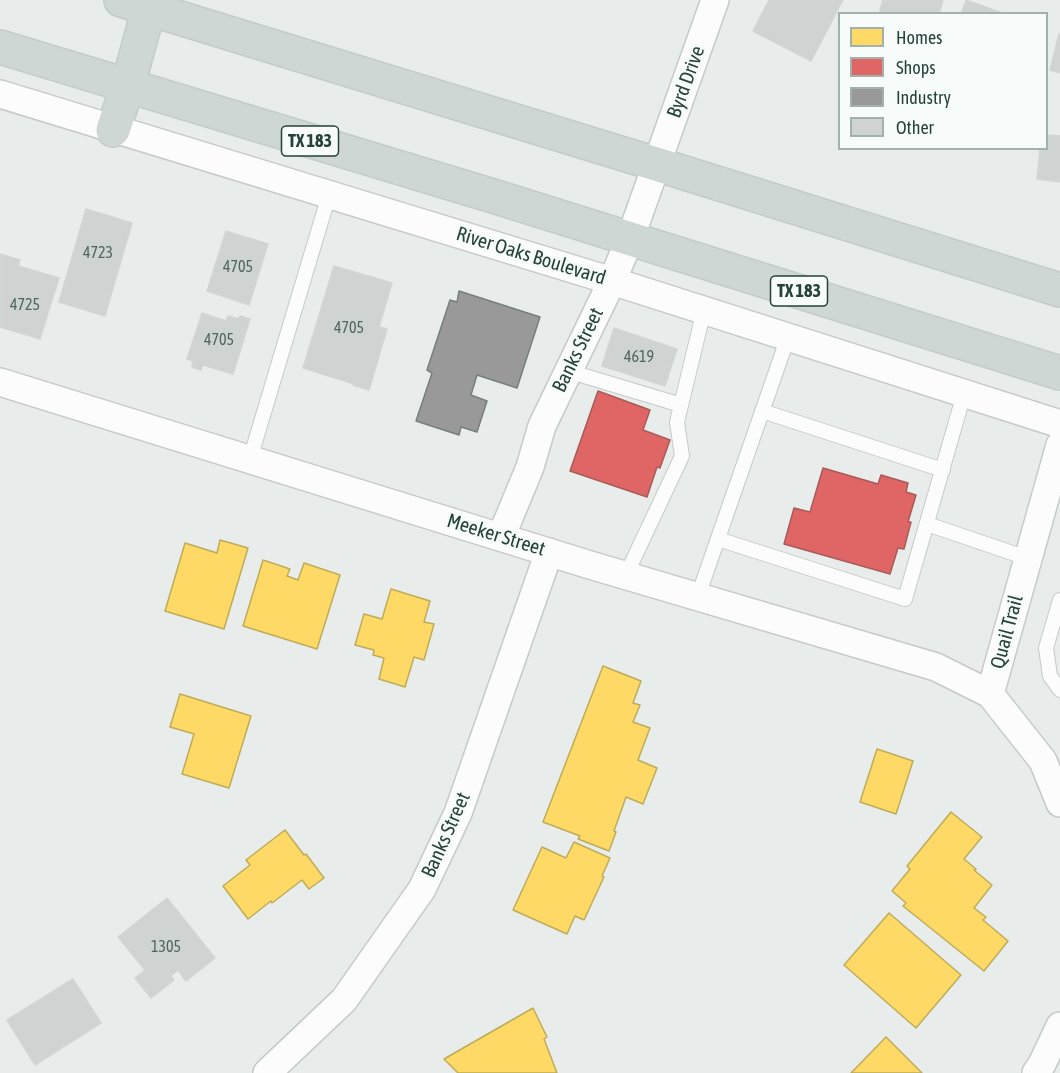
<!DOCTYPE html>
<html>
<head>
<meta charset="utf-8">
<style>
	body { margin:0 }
	#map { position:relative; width:1060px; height:1073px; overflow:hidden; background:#e8edeb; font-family:"Asap Condensed",sans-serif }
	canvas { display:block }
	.legend { position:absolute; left:838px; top:12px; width:210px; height:138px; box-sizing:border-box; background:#f7fbf9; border:2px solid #a3b1ad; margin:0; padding:8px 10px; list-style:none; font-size:18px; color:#24423a }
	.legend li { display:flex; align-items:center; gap:12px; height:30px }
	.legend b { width:30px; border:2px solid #a3b1ad }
</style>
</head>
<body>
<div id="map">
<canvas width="1060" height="1073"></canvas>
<ul class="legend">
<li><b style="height:16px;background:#ffd966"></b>Homes</li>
<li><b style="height:16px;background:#e06666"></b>Shops</li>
<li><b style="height:16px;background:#999"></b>Industry</li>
<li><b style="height:16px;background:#cfd4d2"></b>Other</li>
</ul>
</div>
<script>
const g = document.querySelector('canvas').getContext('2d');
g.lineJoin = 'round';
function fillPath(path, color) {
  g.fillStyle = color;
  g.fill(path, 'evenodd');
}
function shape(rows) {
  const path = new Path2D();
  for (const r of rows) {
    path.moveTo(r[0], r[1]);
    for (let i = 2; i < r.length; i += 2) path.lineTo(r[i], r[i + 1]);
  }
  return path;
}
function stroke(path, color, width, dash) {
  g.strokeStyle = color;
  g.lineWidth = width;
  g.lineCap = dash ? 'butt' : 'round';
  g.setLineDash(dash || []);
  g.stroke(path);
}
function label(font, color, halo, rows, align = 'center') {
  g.font = font + ' "Asap Condensed",sans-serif';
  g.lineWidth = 6;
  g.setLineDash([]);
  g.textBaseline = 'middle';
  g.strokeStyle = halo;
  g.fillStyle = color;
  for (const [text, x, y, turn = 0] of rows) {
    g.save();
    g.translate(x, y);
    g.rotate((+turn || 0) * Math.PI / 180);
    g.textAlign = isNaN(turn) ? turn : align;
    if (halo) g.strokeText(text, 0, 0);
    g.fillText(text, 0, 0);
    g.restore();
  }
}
const homes = shape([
	[220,540,248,548,224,629,165,611,185,543,217,553,220,540],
	[263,560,290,569,287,576,298,580,304,563,340,575,317,649,243,626,263,560],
	[391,589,430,601,424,622,434,624,424,660,414,657,405,687,379,679,384,658,373,655,374,650,355,645,364,614,382,619,391,589],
	[603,666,641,681,633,703,640,705,633,722,650,728,638,760,657,768,643,804,626,797,614,831,616,832,609,851,578,839,580,836,543,822,603,666],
	[180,694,251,716,229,788,182,774,194,734,170,727,180,694],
	[877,749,913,761,896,814,860,802,877,749],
	[951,812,982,837,964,859,976,869,974,870,992,885,974,908,986,917,983,920,1008,941,984,971,903,906,906,903,892,891,910,869,907,866,951,812],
	[285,830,304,855,306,854,324,878,309,889,302,880,272,903,271,901,248,919,223,886,250,865,246,860,285,830],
	[574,842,610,858,602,876,604,877,584,920,575,916,567,934,513,910,542,847,566,858,574,842],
	[889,913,961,975,916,1028,844,965,889,913],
	[533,1008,547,1037,544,1039,557,1073,458,1073,444,1059,533,1008],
	[886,1037,922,1073,851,1073,886,1037]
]);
fillPath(homes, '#ffd966');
stroke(homes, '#bdac59', 1.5);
const shops = shape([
	[598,391,650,410,643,430,670,440,660,468,657,467,647,497,570,471,598,391],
	[823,468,878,484,881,475,908,483,906,492,916,495,908,522,911,522,904,549,898,548,890,574,784,544,794,508,810,512,823,468]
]);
fillPath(shops, '#e06666');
stroke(shops, '#a85b59', 1.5);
const industry = shape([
	[459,291,540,317,517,388,477,375,471,395,487,401,477,432,461,427,459,435,416,421,432,373,427,370,450,300,457,302,459,291]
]);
fillPath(industry, '#999');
stroke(industry, '#767f7c', 1.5);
const building = shape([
	[769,0,843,0,811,61,753,31,769,0],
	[883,0,943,0,939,14,879,14,883,0],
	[966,0,1005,14,961,14,966,0],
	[1059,34,1060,35,1060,73,1050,70,1059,34],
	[1046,135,1060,136,1060,182,1037,179,1040,148,1046,148,1046,135],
	[86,209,132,223,105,316,59,302,86,209],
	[226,231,268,244,249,305,207,291,226,231],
	[0,254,20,260,18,266,59,278,40,339,0,327,0,254],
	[334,266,392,283,379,327,387,329,369,390,353,385,354,384,303,368,334,266],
	[202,313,226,321,228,316,239,319,240,316,250,319,233,374,203,365,201,370,192,367,193,361,187,359,202,313],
	[614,328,677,349,665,386,602,366,614,328],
	[167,898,215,958,186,981,178,970,171,976,174,980,151,998,135,978,145,970,118,937,167,898],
	[73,979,101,1023,35,1065,7,1020,73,979]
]);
fillPath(building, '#cfd4d2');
stroke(building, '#d1d6d4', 1.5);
const lane = shape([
	[568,371,681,405],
	[762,411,943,470],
	[250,459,329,195],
	[927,524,1027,558],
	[718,539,905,599,964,394],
	[626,575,682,456,677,422,704,310],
	[698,596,788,337],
	[1060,600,1046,648,1050,676,1060,690]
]);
const street = shape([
	[0,94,612,281,1060,424],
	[0,382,590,565,936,667,990,694],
	[1060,445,990,694,1043,761,1060,803],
	[501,537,530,467,542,426,612,281,630,239,715,0],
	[267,1073,344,1000,422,889,458,813,549,552],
	[1036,1073,1042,1064,1060,1026]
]);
const primary = shape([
	[121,0,656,164,1060,290],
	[0,47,493,196,1060,373],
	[113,130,128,85,149,8]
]);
stroke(lane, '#c5cac8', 16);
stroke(street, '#c5cac8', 30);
stroke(primary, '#c3ccc9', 36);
stroke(lane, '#fcfcfc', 14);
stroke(street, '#fcfcfc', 27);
stroke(primary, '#cfd7d5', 33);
label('16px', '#506761', null, [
	["4723",98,253],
	["4705",238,267],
	["4725",25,305],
	["4705",349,328],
	["4705",219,340],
	["4619",639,357],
	["1305",166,947]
]);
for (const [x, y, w] of [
	[310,141,57],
	[799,291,57]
]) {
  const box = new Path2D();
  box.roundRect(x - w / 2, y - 15, w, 30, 4.5);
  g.fillStyle = '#f7fbf9';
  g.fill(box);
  stroke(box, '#24423a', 1.5);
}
label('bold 18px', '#24423a', null, [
	["TX 183",310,141],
	["TX 183",799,291]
]);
label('20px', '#24423a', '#f7fbf9', [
	["Byrd Drive",686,82,-70],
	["River Oaks Boulevard",531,256,17],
	["Banks Street",578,350,-64],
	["Meeker Street",496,535,17],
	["Quail Trail",1007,632,-75],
	["Banks Street",446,835,-66]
]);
</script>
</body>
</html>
